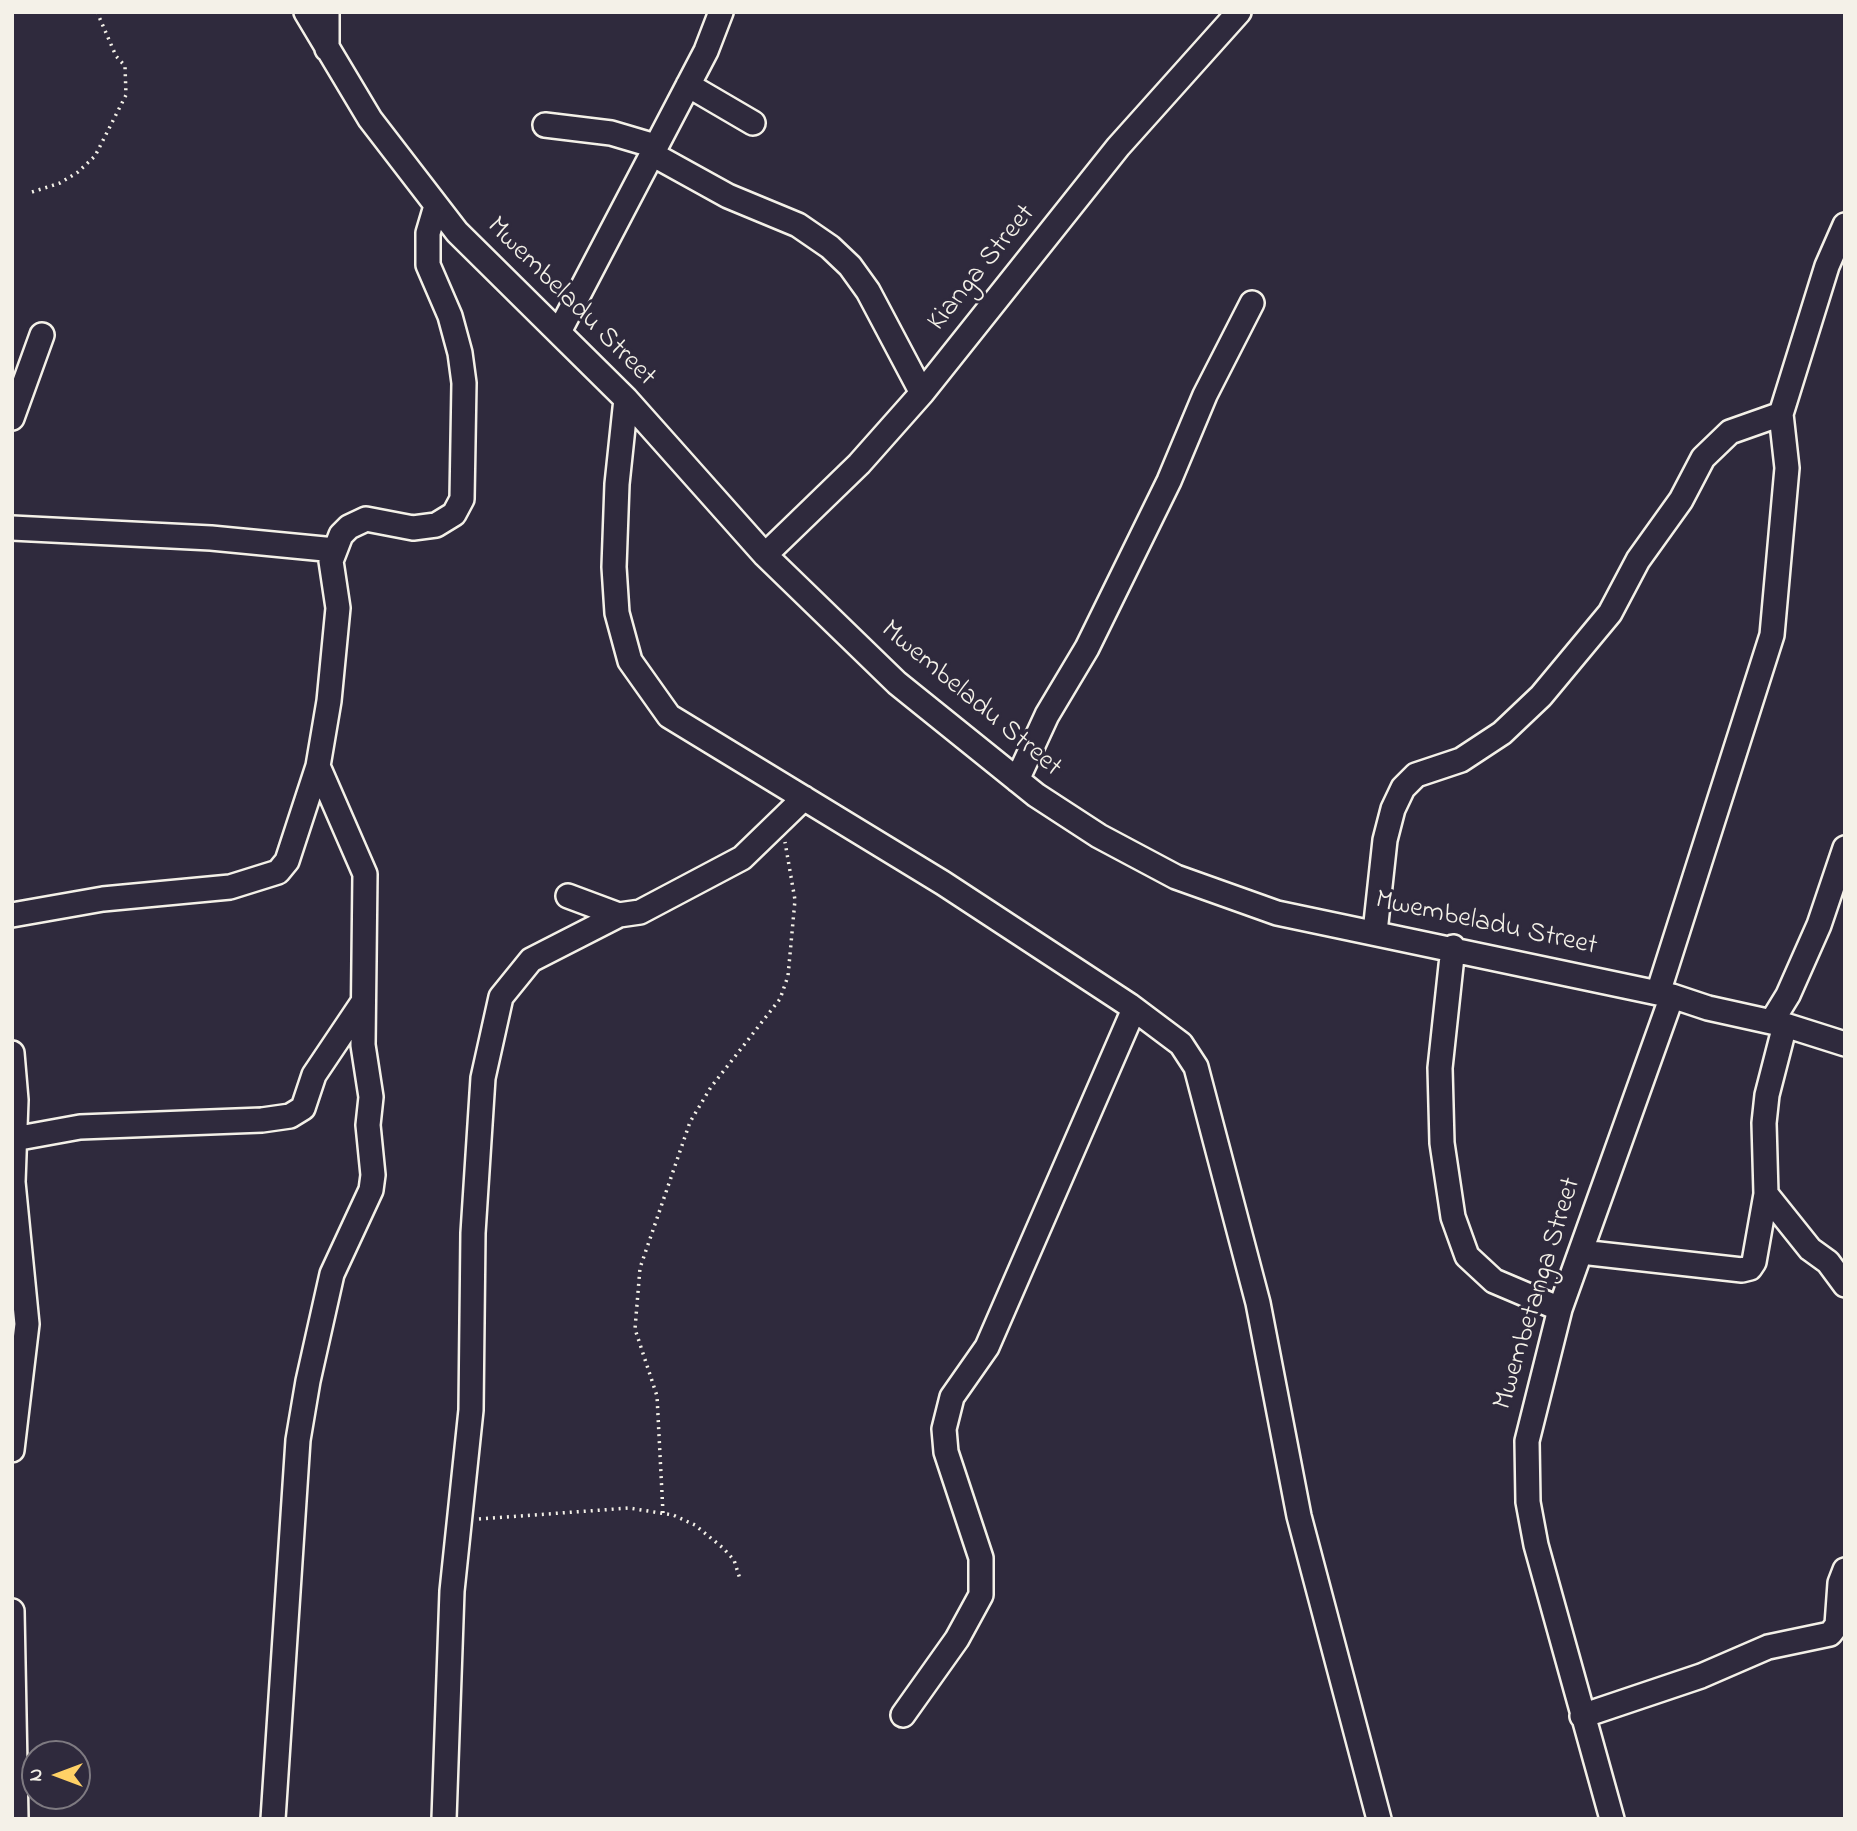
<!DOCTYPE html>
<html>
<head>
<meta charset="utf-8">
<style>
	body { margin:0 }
	#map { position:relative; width:1857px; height:1831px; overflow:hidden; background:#2f2a3d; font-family:"Indie Flower",sans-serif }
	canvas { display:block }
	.frame { position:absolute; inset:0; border:14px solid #f4f1e8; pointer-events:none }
	.north { position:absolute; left:21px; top:1740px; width:70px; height:70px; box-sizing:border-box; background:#2f2a3d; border:2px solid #7e7a81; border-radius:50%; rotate:270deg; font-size:19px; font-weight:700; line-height:28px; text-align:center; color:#f4f1e8 }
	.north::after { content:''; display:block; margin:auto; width:24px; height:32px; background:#ffd166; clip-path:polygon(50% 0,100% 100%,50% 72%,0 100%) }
</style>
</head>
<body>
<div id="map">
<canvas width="1857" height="1831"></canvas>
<div class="frame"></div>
<div class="north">N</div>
</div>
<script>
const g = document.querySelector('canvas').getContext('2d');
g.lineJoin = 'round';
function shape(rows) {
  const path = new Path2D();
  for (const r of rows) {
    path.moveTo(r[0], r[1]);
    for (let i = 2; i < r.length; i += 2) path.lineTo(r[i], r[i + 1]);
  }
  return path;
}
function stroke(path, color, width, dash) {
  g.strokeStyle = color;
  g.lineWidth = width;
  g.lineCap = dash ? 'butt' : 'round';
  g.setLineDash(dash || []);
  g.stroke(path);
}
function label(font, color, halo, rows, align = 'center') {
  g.font = font + ' "Indie Flower",sans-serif';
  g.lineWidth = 6;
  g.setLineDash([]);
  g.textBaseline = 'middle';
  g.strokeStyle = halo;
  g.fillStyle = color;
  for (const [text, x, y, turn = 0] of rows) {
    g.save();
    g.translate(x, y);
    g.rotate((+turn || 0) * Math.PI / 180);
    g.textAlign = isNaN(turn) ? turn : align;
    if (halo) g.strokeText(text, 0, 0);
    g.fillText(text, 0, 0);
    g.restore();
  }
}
const minor = shape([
	[306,12,370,119,457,232,626,399,765,555,897,683,1036,795,1099,836,1176,877,1277,913,1672,996,1708,1008,1785,1025,1845,1044],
	[327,49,327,12],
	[688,85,753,123],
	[545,125,611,133,655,146],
	[652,154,728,196,798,225,830,247,850,266,868,291,922,393],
	[560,330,706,51,721,12],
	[626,399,617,484,614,567,617,613,630,661,669,716,943,883,1129,1005,1181,1044,1196,1067,1258,1303,1299,1516,1379,1819],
	[12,418,42,335],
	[12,528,211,538,335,550],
	[765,555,859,464,922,393,1118,147,1239,12],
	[1017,780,1047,715,1087,648,1169,481,1205,395,1252,303],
	[568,896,619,915,640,912,742,858,804,798],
	[12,915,103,899,230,887,278,872,287,861,318,766,329,701,338,608,331,561,341,535,349,527,366,519,413,528,436,525,454,514,462,499,464,383,460,353,450,316,428,265,428,233,436,206],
	[1375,932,1385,840,1393,809,1403,788,1416,775,1461,760,1502,733,1541,696,1610,613,1638,560,1681,500,1703,458,1730,432,1781,414],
	[1453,947,1440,1068,1442,1143,1453,1217,1467,1256,1494,1281,1560,1309],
	[1658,993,1772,635,1787,468,1781,414,1827,266,1845,225],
	[1772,1021,1788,995,1819,925,1845,848],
	[12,1053,16,1100,13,1182,27,1324,12,1450],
	[14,1139,80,1127,262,1120,290,1116,303,1108,314,1075,363,1002],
	[1766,1194,1810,1249,1828,1262,1845,1285],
	[1581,1252,1742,1270,1750,1268,1754,1262,1766,1194,1764,1123,1767,1095,1785,1025],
	[12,1611,16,1819],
	[903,1715,957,1639,981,1595,981,1558,946,1452,944,1429,952,1397,987,1347,1134,1009],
	[1582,1716,1701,1676,1768,1647,1830,1634,1837,1625,1840,1583,1845,1570],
	[273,1819,298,1440,308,1381,332,1274,371,1190,373,1175,368,1125,371,1097,363,1045,365,874,318,766],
	[444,1819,452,1591,471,1410,473,1233,483,1078,501,997,531,960,619,915],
	[1612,1819,1536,1545,1528,1502,1527,1441,1560,1309,1672,996]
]);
stroke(minor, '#f4f1e8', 28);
stroke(shape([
	[32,192,60,183,78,172,95,156,126,95,125,66,116,56,97,12],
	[663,1513,657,1396,635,1329,640,1268,690,1122,711,1087,780,999,788,976,795,900,785,842],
	[479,1519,629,1508,673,1515,695,1525,723,1548,734,1560,740,1579]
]), '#f4f1e8', 3.5, [2, 5]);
stroke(minor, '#2f2a3d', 23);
label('28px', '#f4f1e8', '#2f2a3d', [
	["Kianga Street",983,269,-51],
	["Mwembeladu Street",570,303,45],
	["Mwembeladu Street",970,700,40],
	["Mwembeladu Street",1486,925,12],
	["Mwembetanga Street",1539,1294,-73]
]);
</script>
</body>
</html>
